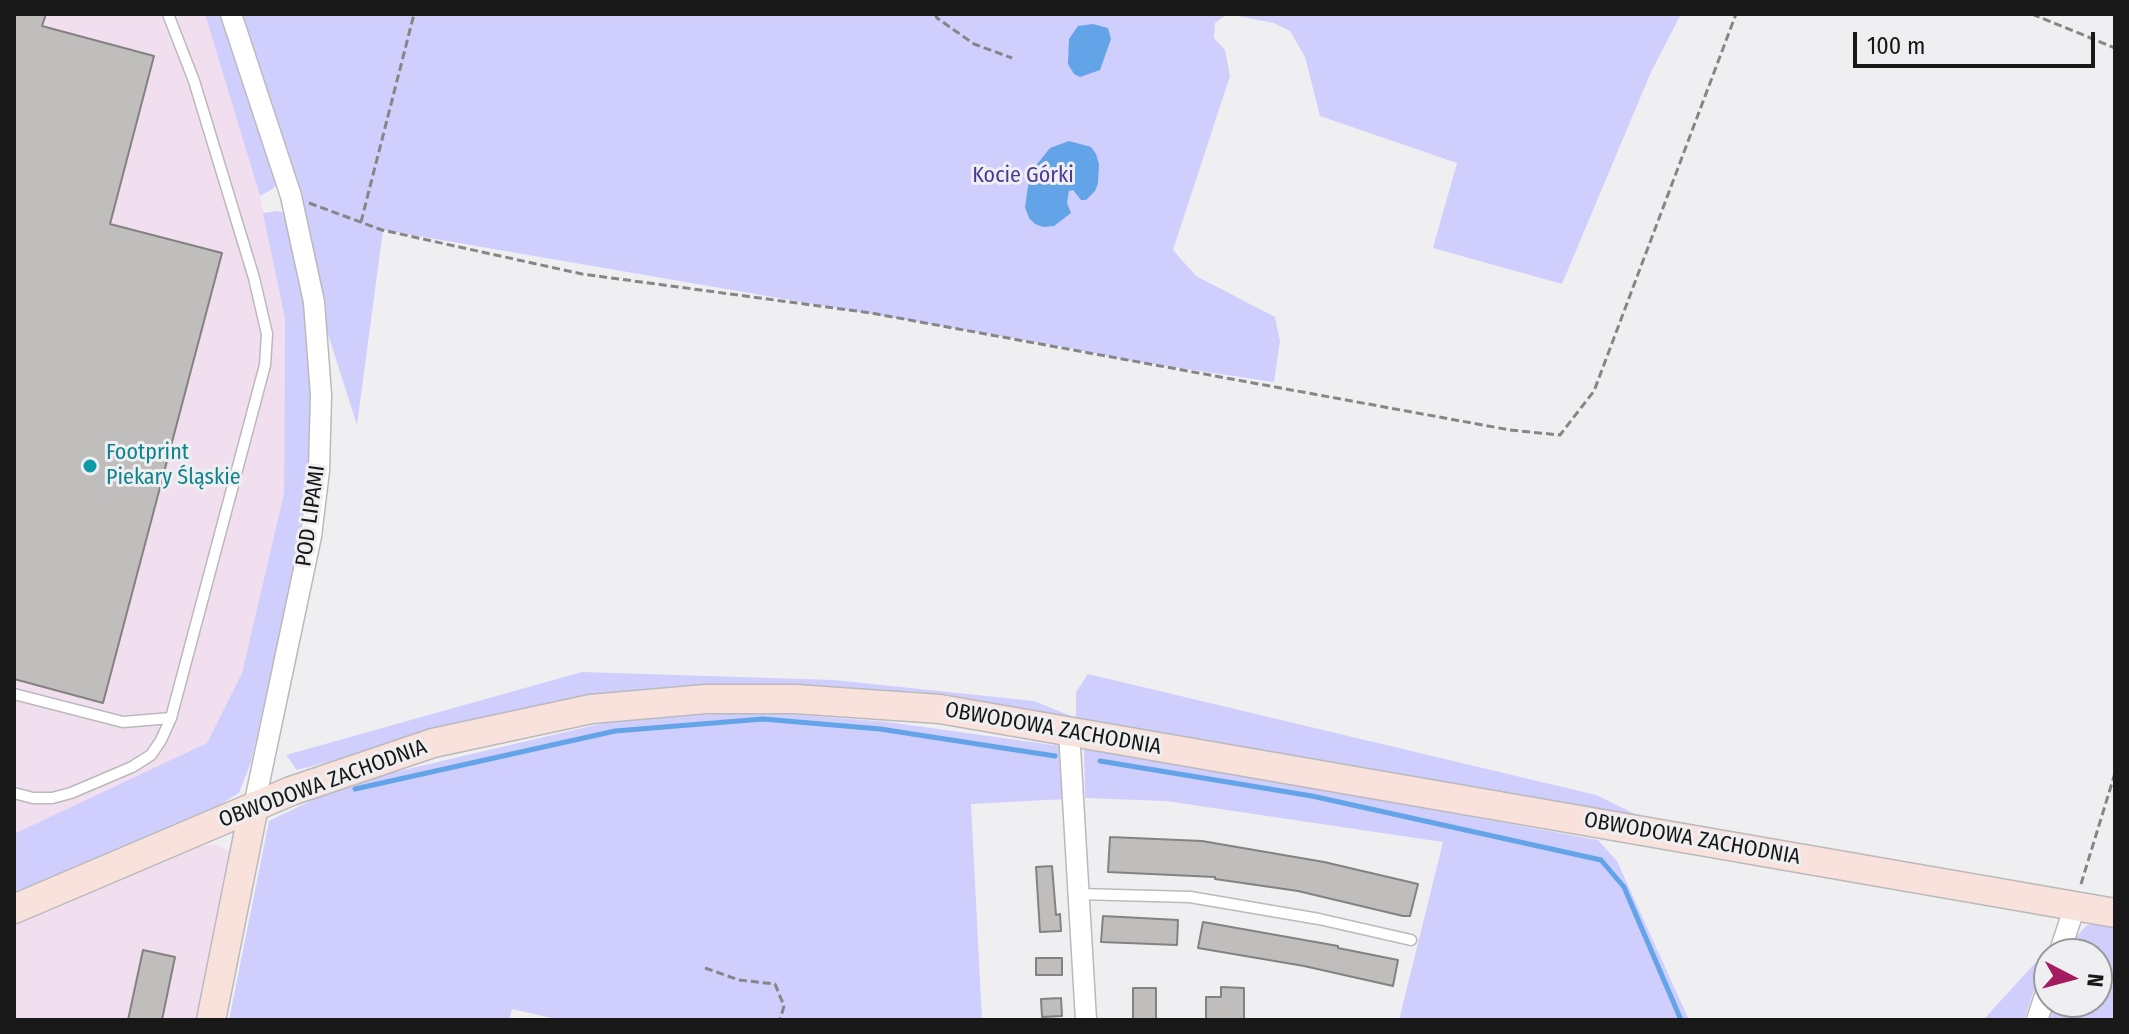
<!DOCTYPE html>
<html>
<head>
<meta charset="utf-8">
<style>
	body { margin:0 }
	#map { position:relative; width:2129px; height:1034px; overflow:hidden; background:#efeff1; font-family:"Fira Sans Condensed",sans-serif }
	canvas { display:block }
	.frame { position:absolute; inset:0; border:16px solid #181819; pointer-events:none }
	.north { position:absolute; left:2033px; top:938px; width:80px; height:80px; box-sizing:border-box; background:#efeff1; border:2px solid #99999b; border-radius:50%; rotate:96deg; font-size:22px; font-weight:700; line-height:32px; text-align:center; color:#181819 }
	.north::after { content:''; display:block; margin:auto; width:28px; height:36px; background:#a61a60; clip-path:polygon(50% 0,100% 100%,50% 72%,0 100%) }
	.scale { position:absolute; left:1853px; top:32px; width:242px; height:36px; box-sizing:border-box; border:4px solid #181819; border-top:0; padding-left:10px; font-size:24px; line-height:28px; white-space:nowrap; color:#181819; -webkit-text-stroke:6px #efeff1; paint-order:stroke }
</style>
</head>
<body>
<div id="map">
<canvas width="2129" height="1034"></canvas>
<div class="frame"></div>
<div class="north">N</div>
<div class="scale">100 m</div>
</div>
<script>
const g = document.querySelector('canvas').getContext('2d');
g.lineJoin = 'round';
function fillPath(path, color) {
  g.fillStyle = color;
  g.fill(path, 'evenodd');
}
function shape(rows) {
  const path = new Path2D();
  for (const r of rows) {
    path.moveTo(r[0], r[1]);
    for (let i = 2; i < r.length; i += 2) path.lineTo(r[i], r[i + 1]);
  }
  return path;
}
function stroke(path, color, width, dash) {
  g.strokeStyle = color;
  g.lineWidth = width;
  g.lineCap = dash ? 'butt' : 'round';
  g.setLineDash(dash || []);
  g.stroke(path);
}
function label(font, color, halo, rows, align = 'center') {
  g.font = font + ' "Fira Sans Condensed",sans-serif';
  g.lineWidth = 6;
  g.setLineDash([]);
  g.textBaseline = 'middle';
  g.strokeStyle = halo;
  g.fillStyle = color;
  for (const [text, x, y, turn = 0] of rows) {
    g.save();
    g.translate(x, y);
    g.rotate((+turn || 0) * Math.PI / 180);
    g.textAlign = isNaN(turn) ? turn : align;
    if (halo) g.strokeText(text, 0, 0);
    g.fillText(text, 0, 0);
    g.restore();
  }
}
fillPath(shape([
	[14,14,205,14,259,191,285,319,284,493,242,673,207,743,92,803,14,839],
	[215,844,228,851,231,871,200,1020,14,1020,14,925,193,847]
]), '#f1dff0');
fillPath(shape([
	[205,14,221,14,272,160,226,14,1681,14,1651,72,1562,284,1433,248,1457,163,1320,116,1305,57,1290,31,1274,23,1227,14,1215,23,1214,38,1225,50,1230,76,1173,250,1196,276,1275,317,1280,341,1274,382,1133,361,1064,347,383,230,357,425,278,177,274,188,260,196],
	[278,211,287,214,304,296,312,377,313,440,292,581,251,762,239,793,195,820,14,897,14,834,207,743,242,673,284,493,285,319,263,213],
	[582,672,834,680,1034,701,1076,718,1076,692,1088,674,1596,795,1643,818,1076,718,1036,717,882,693,518,713,297,770,286,755],
	[754,711,888,722,1060,746,1065,799,971,804,982,1020,561,1020,512,1009,509,1020,229,1020,269,821,348,783,608,722],
	[1084,746,1598,840,1617,861,1689,1020,1399,1020,1443,842,1166,801,1085,798],
	[2099,920,2115,923,2115,1020,2048,1020,2054,1002,2097,1002,2097,954,2071,954,2077,936,2086,926],
	[2048,949,2024,1020,1983,1020]
]), '#cfcefd');
fillPath(shape([
	[1093,24,1108,28,1111,39,1100,70,1080,77,1074,74,1068,64,1069,39,1078,26],
	[1069,141,1091,147,1096,154,1099,164,1098,183,1095,191,1086,200,1081,200,1073,190,1069,191,1067,203,1071,213,1054,226,1043,227,1035,224,1029,218,1025,207,1030,173,1050,148]
]), '#63a4e9');
stroke(shape([
	[1100,761,1312,796,1601,860,1624,887,1681,1020],
	[355,789,615,731,763,719,880,729,1055,756]
]), '#63a4e9', 5);
const building = shape([
	[14,14,46,14,42,26,154,56,110,224,222,253,103,703,14,679,14,14],
	[1110,837,1202,841,1324,862,1418,884,1410,916,1403,916,1298,891,1215,879,1215,877,1108,872,1110,837],
	[1052,866,1056,915,1060,914,1061,931,1040,932,1036,867,1052,866],
	[1103,916,1178,920,1177,945,1101,942,1103,916],
	[1203,922,1338,946,1338,948,1398,960,1393,986,1304,966,1198,948,1203,922],
	[143,950,175,957,162,1020,128,1020,143,950],
	[1036,958,1062,958,1062,975,1036,975,1036,958],
	[1221,987,1244,988,1244,1020,1206,1020,1206,997,1221,997,1221,987],
	[1133,988,1156,988,1156,1020,1133,1020,1133,988],
	[1061,998,1062,1016,1042,1017,1041,999,1061,998]
]);
fillPath(building, '#bfbebd');
stroke(building, '#838281', 2);
const lane = shape([
	[14,694,123,722,171,718],
	[14,793,33,798,52,798,71,793,132,767,151,755,161,740,171,718,265,365,267,334,254,278,194,81,168,14],
	[1079,894,1190,897,1319,919,1411,940]
]);
const street = shape([
	[231,14,291,196,314,302,321,395,319,470,311,536,254,806],
	[1069,731,1086,1020],
	[2059,954,2075,906],
	[2037,1020,2049,984]
]);
const secondary = shape([
	[14,909,291,791,433,743,591,709,706,699,795,699,940,709,2115,913],
	[211,1020,254,806]
]);
stroke(lane, '#bababc', 13);
stroke(street, '#bababc', 23);
stroke(secondary, '#bababc', 31);
stroke(shape([
	[935,14,937,18,974,44,1012,58],
	[2032,14,2115,48],
	[309,203,382,230,582,274,871,313,1510,430,1560,435,1594,391,1736,14],
	[361,222,414,14],
	[2081,884,2115,773],
	[705,968,739,980,775,984,784,1006,780,1020]
]), '#868687', 3, [8, 4]);
stroke(lane, '#fff', 10);
stroke(street, '#fff', 20);
stroke(secondary, '#f9e1dc', 28);
for (const [x, y, r, color] of [
	[90,466,8,"#0f9aa8"]
]) {
  const dot = new Path2D();
  dot.arc(x, y, r, 0, 2 * Math.PI);
  g.fillStyle = color;
  g.fill(dot);
  stroke(dot, '#efeff1', 3);
}
label('22px', '#4a3a9b', '#efeff1', [
	["Kocie Górki",1023,176]
]);
label('22px', '#0d838f', '#efeff1', [
	["Footprint",106,453],
	["Piekary Śląskie",106,478]
], 'left');
label('22px', '#181819', '#efeff1', [
	["POD LIPAMI",311,516,-82],
	["OBWODOWA ZACHODNIA",1053,729,10],
	["OBWODOWA ZACHODNIA",323,784,-20],
	["OBWODOWA ZACHODNIA",1692,839,10]
]);
</script>
</body>
</html>
